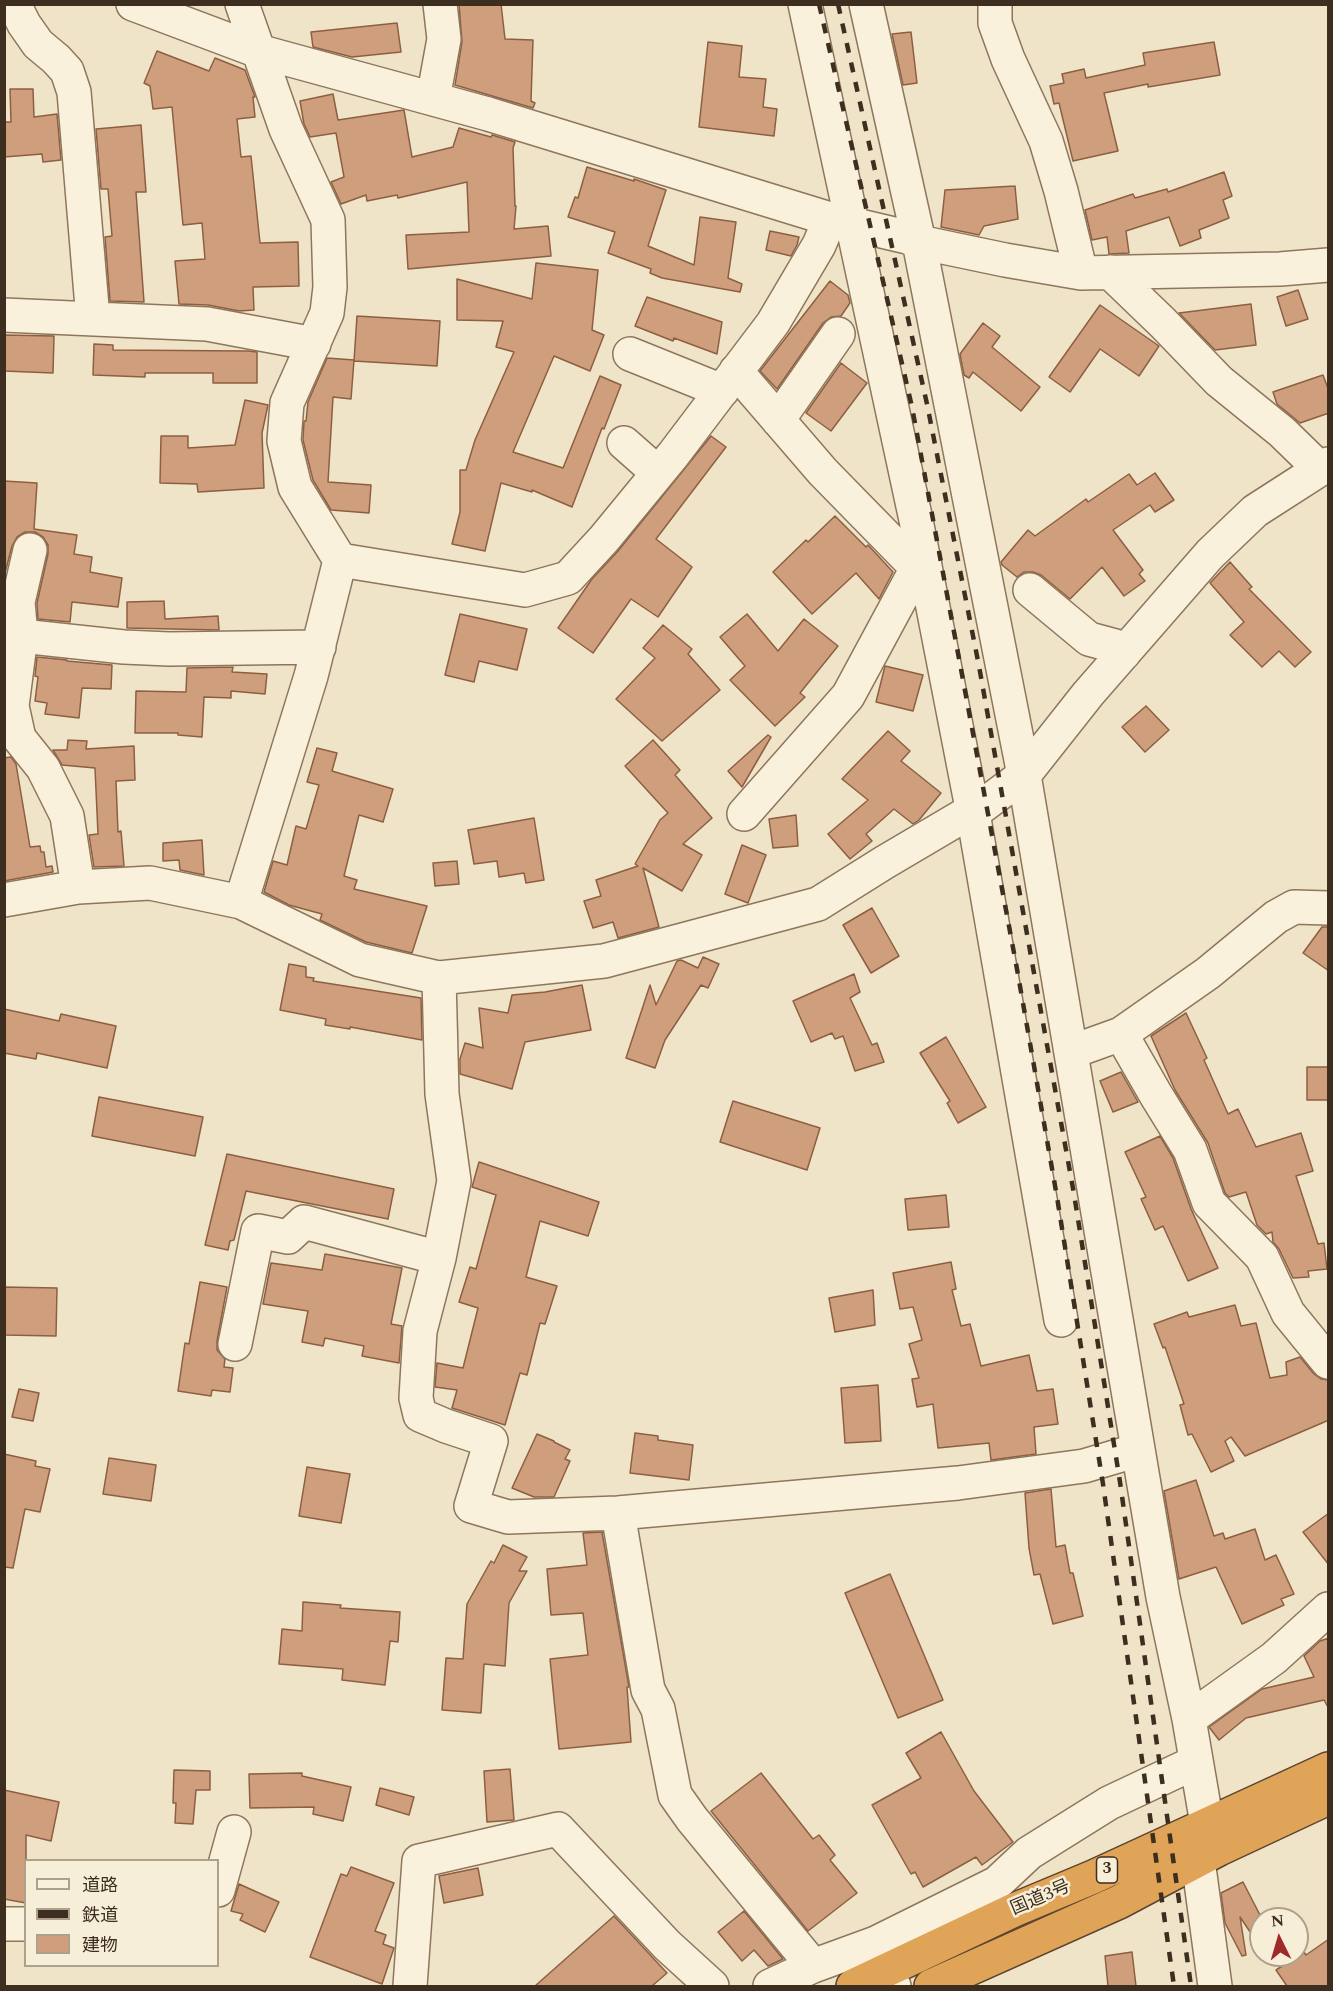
<!DOCTYPE html>
<html>
<head>
<meta charset="utf-8">
<style>
	body { margin:0 }
	#map { position:relative; width:1333px; height:1991px; overflow:hidden; background:#f0e4c8; font-family:Spectral,"Noto Sans JP",serif }
	canvas { display:block }
	.frame { position:absolute; inset:0; border:6px solid #3d2e20; pointer-events:none }
	.legend { position:absolute; left:24px; top:1859px; width:195px; height:108px; box-sizing:border-box; background:#f7eed8; border:2px solid #ada18e; margin:0; padding:8px 10px; list-style:none; font-size:18px; color:#3d2e20 }
	.legend li { display:flex; align-items:center; gap:12px; height:30px }
	.legend b { width:30px; border:2px solid #ada18e }
	.north { position:absolute; left:1249px; top:1907px; width:60px; height:60px; box-sizing:border-box; background:#f7eed8; border:2px solid #ada18e; border-radius:50%; rotate:355deg; font-size:16px; font-weight:700; line-height:24px; text-align:center; color:#3d2e20 }
	.north::after { content:''; display:block; margin:auto; width:21px; height:27px; background:#9e2a2b; clip-path:polygon(50% 0,100% 100%,50% 72%,0 100%) }
</style>
</head>
<body>
<div id="map">
<canvas width="1333" height="1991"></canvas>
<div class="frame"></div>
<ul class="legend">
<li><b style="height:8px;background:#faf1dc"></b>道路</li>
<li><b style="height:8px;background:#3d2e20"></b>鉄道</li>
<li><b style="height:16px;background:#cf9f7d"></b>建物</li>
</ul>
<div class="north">N</div>
</div>
<script>
const g = document.querySelector('canvas').getContext('2d');
g.lineJoin = 'round';
function fillPath(path, color) {
  g.fillStyle = color;
  g.fill(path, 'evenodd');
}
function shape(rows) {
  const path = new Path2D();
  for (const r of rows) {
    path.moveTo(r[0], r[1]);
    for (let i = 2; i < r.length; i += 2) path.lineTo(r[i], r[i + 1]);
  }
  return path;
}
function stroke(path, color, width, dash) {
  g.strokeStyle = color;
  g.lineWidth = width;
  g.lineCap = dash ? 'butt' : 'round';
  g.setLineDash(dash || []);
  g.stroke(path);
}
function label(font, color, halo, rows, align = 'center') {
  g.font = font + ' Spectral,"Noto Sans JP",serif';
  g.lineWidth = 5;
  g.setLineDash([]);
  g.textBaseline = 'middle';
  g.strokeStyle = halo;
  g.fillStyle = color;
  for (const [text, x, y, turn = 0] of rows) {
    g.save();
    g.translate(x, y);
    g.rotate((+turn || 0) * Math.PI / 180);
    g.textAlign = isNaN(turn) ? turn : align;
    if (halo) g.strokeText(text, 0, 0);
    g.fillText(text, 0, 0);
    g.restore();
  }
}
const building = shape([
	[459,4,501,4,505,39,533,40,531,101,535,103,533,108,455,85,462,42,459,4],
	[397,23,401,52,352,57,313,47,311,32,397,23],
	[911,32,917,83,903,85,892,34,911,32],
	[708,42,742,46,739,77,766,79,763,107,777,109,774,136,699,127,708,42],
	[1214,42,1220,75,1148,87,1148,84,1104,93,1118,151,1073,161,1059,103,1054,104,1050,86,1064,83,1062,74,1084,69,1086,78,1145,65,1143,53,1214,42],
	[157,51,209,71,215,58,245,70,255,97,253,97,255,117,237,119,241,157,251,156,260,243,298,242,299,286,253,287,254,310,239,311,208,305,179,304,175,261,205,259,202,223,183,225,172,107,153,109,150,86,144,83,157,51],
	[10,89,33,89,34,117,57,114,61,160,43,162,42,154,4,157,4,122,11,122,10,89],
	[333,94,338,120,404,110,412,157,453,147,459,128,491,137,492,135,515,142,513,148,515,206,516,206,514,229,548,226,551,256,408,269,406,235,469,232,467,182,398,198,397,195,367,201,366,195,341,204,331,182,344,177,336,133,310,137,304,124,300,101,333,94],
	[141,125,146,192,136,192,144,302,110,301,105,237,112,236,108,189,101,189,96,129,141,125],
	[587,167,634,181,634,179,666,190,648,246,694,265,700,217,736,222,728,278,742,284,740,292,662,278,650,273,651,269,608,253,615,232,568,217,575,197,578,198,587,167],
	[1224,172,1232,196,1223,200,1229,218,1199,230,1201,238,1180,246,1169,217,1126,231,1129,253,1109,254,1107,237,1092,240,1085,210,1133,194,1135,198,1167,189,1168,192,1224,172],
	[1015,186,1018,219,984,226,979,235,941,227,945,190,1015,186],
	[770,231,799,237,797,245,791,256,766,250,770,231],
	[536,263,598,270,592,330,604,335,590,371,554,356,513,452,563,468,600,376,621,385,604,429,602,428,572,507,532,490,532,492,501,483,485,551,452,544,460,512,460,470,466,470,475,440,514,352,496,347,503,321,457,320,457,279,532,299,536,263],
	[830,281,848,295,850,303,841,316,831,317,823,323,777,389,760,371,830,281],
	[1298,290,1308,319,1286,326,1277,297,1298,290],
	[647,297,722,322,717,354,674,338,673,341,635,326,647,297],
	[1251,304,1256,345,1215,350,1179,313,1251,304],
	[1100,305,1159,346,1139,376,1100,349,1070,392,1049,377,1100,305],
	[357,316,440,321,437,366,354,361,357,316],
	[983,323,1000,336,992,347,1040,387,1021,411,973,372,969,378,964,375,960,354,983,323],
	[4,335,54,336,53,373,4,371,4,335],
	[94,344,113,345,113,350,248,351,257,352,257,383,213,383,213,373,145,373,145,377,93,375,94,344],
	[327,358,354,360,351,399,333,397,328,482,371,485,369,513,331,510,313,480,303,440,304,421,306,421,308,402,327,358],
	[841,363,867,383,831,431,806,413,841,363],
	[1323,375,1329,391,1329,413,1300,423,1277,404,1273,392,1323,375],
	[245,400,268,405,262,433,264,488,198,492,197,484,160,483,161,436,188,436,188,448,235,445,245,400],
	[711,436,726,447,656,539,692,567,658,617,631,599,593,653,558,628,592,579,618,551,711,436],
	[1155,473,1174,500,1155,512,1150,505,1113,530,1143,570,1139,574,1145,581,1124,596,1102,567,1070,599,1041,575,1033,572,1024,572,1017,577,1002,565,1001,562,1028,530,1035,536,1086,499,1088,502,1129,474,1137,485,1155,473],
	[4,481,37,483,34,529,77,535,74,554,92,557,90,572,122,578,118,607,72,602,70,622,38,619,37,603,48,554,48,545,43,537,35,532,25,532,17,537,12,546,4,577,4,481],
	[835,516,866,547,868,545,893,572,879,599,856,573,812,614,773,572,806,540,808,542,835,516],
	[1230,562,1252,587,1249,589,1311,652,1295,667,1279,651,1262,667,1230,635,1244,622,1210,583,1230,562],
	[164,601,165,619,218,616,219,630,127,628,127,602,164,601],
	[460,614,527,629,517,670,479,661,474,682,445,675,460,614],
	[747,614,778,651,804,619,838,646,800,693,805,697,775,726,730,680,745,666,720,637,747,614],
	[663,625,692,649,688,654,720,690,662,741,616,699,655,658,643,648,663,625],
	[37,657,67,660,67,661,112,665,111,689,82,688,79,718,45,714,47,703,35,701,38,677,35,676,37,657],
	[885,666,923,675,913,711,876,702,885,666],
	[233,667,232,672,267,674,265,694,231,691,231,698,204,697,202,737,178,735,178,733,135,733,136,691,186,692,187,668,233,667],
	[1146,706,1169,730,1145,752,1122,727,1146,706],
	[888,731,910,751,901,761,941,793,919,820,913,824,894,809,866,834,872,841,850,859,828,834,868,800,842,779,888,731],
	[768,735,771,737,742,787,728,771,768,735],
	[68,740,87,741,86,749,134,746,135,780,116,781,118,832,121,831,124,866,94,867,89,835,98,834,95,768,62,765,53,750,67,750,68,740],
	[653,740,680,770,675,775,712,818,683,844,702,855,682,891,643,868,659,927,618,938,613,922,593,928,584,901,601,896,596,880,638,866,635,864,660,820,668,813,625,766,653,740],
	[317,748,337,753,332,771,393,789,383,822,359,815,344,876,357,880,354,889,427,906,412,953,366,942,320,920,322,914,289,905,264,892,273,861,287,865,296,826,306,829,319,785,307,782,317,748],
	[11,757,16,764,30,847,40,846,41,852,44,852,46,867,52,866,53,872,4,881,4,758,11,757],
	[796,815,798,846,773,848,769,819,796,815],
	[534,818,544,880,526,883,524,873,499,877,497,861,474,864,468,830,534,818],
	[202,840,204,875,180,870,179,860,163,861,163,843,202,840],
	[742,845,766,855,748,903,725,894,742,845],
	[457,861,459,884,435,886,433,863,457,861],
	[872,908,899,956,871,973,843,925,872,908],
	[1322,927,1329,927,1329,971,1303,953,1322,927],
	[703,957,719,964,708,988,701,985,665,1040,655,1068,626,1058,650,985,656,1005,677,961,681,960,698,968,703,957],
	[289,964,306,967,306,977,314,978,313,981,421,998,422,1040,350,1027,350,1029,325,1025,326,1019,280,1010,289,964],
	[854,974,860,992,850,998,872,1045,877,1043,884,1062,855,1071,843,1036,835,1039,832,1033,811,1042,793,1001,854,974],
	[582,985,591,1030,525,1042,512,1089,460,1074,460,1059,465,1043,483,1048,479,1008,508,1013,512,995,545,992,582,985],
	[4,1009,59,1021,61,1014,116,1026,107,1068,37,1053,36,1059,4,1053,4,1009],
	[1186,1013,1207,1058,1204,1060,1228,1114,1238,1109,1256,1147,1301,1133,1313,1171,1296,1176,1318,1244,1324,1243,1327,1269,1308,1271,1309,1277,1293,1278,1279,1249,1273,1242,1272,1232,1266,1234,1257,1225,1246,1192,1229,1197,1225,1193,1208,1143,1175,1090,1151,1036,1186,1013],
	[946,1037,986,1107,958,1123,947,1103,950,1101,920,1053,946,1037],
	[1307,1067,1329,1067,1329,1100,1307,1100,1307,1067],
	[1121,1072,1138,1102,1113,1112,1100,1081,1121,1072],
	[99,1097,203,1117,195,1156,92,1136,99,1097],
	[733,1101,820,1128,807,1170,720,1142,733,1101],
	[1160,1136,1173,1158,1191,1209,1218,1268,1188,1281,1163,1226,1155,1230,1141,1199,1146,1197,1125,1152,1160,1136],
	[227,1154,394,1189,388,1219,246,1191,234,1240,230,1241,228,1250,205,1245,227,1154],
	[479,1162,599,1202,588,1236,540,1221,526,1277,557,1286,545,1324,540,1323,527,1375,520,1373,505,1425,452,1408,457,1390,435,1387,437,1363,463,1368,478,1308,459,1302,470,1267,476,1269,496,1195,472,1187,479,1162],
	[946,1195,949,1227,908,1230,905,1199,946,1195],
	[325,1254,402,1268,391,1324,402,1326,399,1363,362,1356,364,1346,325,1338,323,1346,302,1342,308,1311,263,1304,271,1263,322,1270,325,1254],
	[951,1262,956,1289,952,1290,961,1326,970,1324,981,1366,1029,1355,1037,1391,1053,1389,1058,1424,1034,1427,1036,1454,991,1460,989,1443,938,1448,933,1404,917,1407,912,1379,919,1378,909,1344,922,1340,913,1307,900,1309,893,1273,951,1262],
	[200,1282,227,1287,217,1341,217,1350,225,1359,224,1367,233,1368,230,1392,212,1390,211,1396,178,1391,185,1343,189,1344,200,1282],
	[4,1287,57,1288,56,1336,4,1335,4,1287],
	[873,1290,875,1325,835,1332,829,1298,873,1290],
	[1235,1305,1241,1326,1256,1323,1270,1378,1287,1375,1286,1362,1300,1357,1314,1374,1321,1379,1329,1380,1329,1420,1245,1456,1231,1437,1225,1441,1234,1461,1211,1472,1192,1434,1188,1435,1180,1405,1184,1404,1165,1347,1163,1348,1154,1324,1187,1312,1189,1317,1235,1305],
	[878,1385,881,1441,845,1443,841,1388,878,1385],
	[19,1389,39,1393,33,1421,12,1417,19,1389],
	[635,1433,658,1436,658,1440,693,1445,689,1480,630,1473,635,1433],
	[537,1434,554,1441,554,1442,570,1450,565,1459,570,1461,554,1497,534,1497,512,1488,537,1434],
	[4,1454,36,1461,35,1466,50,1469,40,1512,25,1509,13,1568,4,1567,4,1454],
	[109,1458,156,1465,151,1501,103,1494,109,1458],
	[307,1467,350,1474,341,1523,299,1516,307,1467],
	[1196,1480,1214,1536,1223,1533,1225,1539,1255,1529,1265,1560,1276,1555,1294,1594,1281,1599,1284,1605,1242,1624,1216,1567,1179,1579,1164,1491,1196,1480],
	[1051,1489,1056,1547,1065,1545,1070,1573,1073,1573,1083,1616,1053,1624,1040,1574,1034,1575,1029,1548,1025,1493,1051,1489],
	[1329,1513,1329,1565,1303,1532,1329,1513],
	[602,1532,629,1687,627,1687,631,1742,559,1749,550,1659,588,1655,583,1613,551,1615,547,1569,587,1565,583,1533,602,1532],
	[503,1545,527,1557,519,1571,527,1571,509,1603,505,1666,484,1664,481,1713,442,1710,446,1658,463,1659,467,1604,491,1561,494,1563,503,1545],
	[890,1574,943,1700,898,1718,845,1593,890,1574],
	[303,1602,341,1605,340,1608,400,1612,398,1642,390,1641,385,1685,342,1680,343,1669,279,1664,282,1629,302,1631,303,1602],
	[1329,1638,1329,1709,1324,1700,1246,1718,1219,1740,1209,1727,1262,1689,1314,1677,1304,1656,1320,1641,1329,1638],
	[941,1732,974,1791,1013,1842,982,1865,976,1857,923,1887,915,1872,911,1874,872,1805,921,1778,906,1753,941,1732],
	[510,1769,514,1820,487,1822,484,1771,510,1769],
	[174,1770,210,1771,210,1790,196,1790,193,1824,175,1823,176,1803,173,1803,174,1770],
	[302,1773,302,1776,351,1787,343,1821,313,1814,314,1807,250,1808,249,1774,302,1773],
	[761,1773,813,1839,819,1835,835,1855,830,1860,857,1893,808,1931,711,1811,761,1773],
	[380,1788,414,1797,409,1815,376,1805,380,1788],
	[4,1790,59,1802,51,1841,26,1835,26,1903,4,1899,4,1790],
	[351,1867,394,1883,375,1931,386,1935,383,1944,394,1948,382,1984,310,1957,341,1874,347,1876,351,1867],
	[478,1868,483,1895,444,1903,439,1876,478,1868],
	[1243,1882,1261,1917,1261,1948,1240,1917,1246,1955,1242,1956,1225,1923,1221,1893,1243,1882],
	[239,1884,279,1902,265,1932,240,1920,243,1914,231,1911,239,1884],
	[744,1911,783,1959,768,1966,754,1950,742,1961,718,1932,744,1911],
	[614,1916,667,1973,652,1986,535,1986,614,1916],
	[1329,1939,1329,1986,1287,1986,1276,1970,1304,1952,1306,1955,1329,1939],
	[1132,1952,1136,1986,1108,1986,1105,1956,1132,1952]
]);
fillPath(building, '#cf9f7d');
stroke(building, '#8d5f41', 1.5);
const minor = shape([
	[14,4,24,24,38,44,56,59,67,71,74,92,93,319],
	[133,4,258,51,488,114,830,219,907,237,919,242,1005,260,1081,273,1280,269,1328,265],
	[805,4,916,520,973,813,1061,1320],
	[866,4,919,242,1024,775,1163,1597,1189,1719,1207,1824],
	[995,4,995,23,1008,59,1046,141,1061,191,1081,273],
	[433,99,444,39,440,4],
	[1110,272,1163,323,1219,381,1282,432,1320,469],
	[4,315,207,324,314,344],
	[630,354,722,391],
	[736,371,823,472,917,568,848,696,744,814],
	[778,420,838,334],
	[624,443,658,473],
	[30,550,18,602,21,636,12,706,19,738,43,768,67,816,78,887],
	[340,560,525,590,568,578,604,539,673,455,773,323,819,245,830,219],
	[1030,590,1089,639,1115,646,1124,653],
	[4,638,21,636,124,647,169,649,319,647],
	[4,900,78,887,150,883,241,902,360,960,439,978,604,961,818,904,885,862,963,816,973,813,1024,775,1088,694,1210,554,1255,511,1328,464],
	[241,902,311,676,340,560,295,487,284,441,287,403,327,313,330,287,328,220,286,129,242,4],
	[439,978,442,1094,454,1181,439,1258,420,1331,416,1398,420,1415,446,1426,491,1441,471,1506,508,1517,618,1513,958,1483,1084,1466,1138,1450],
	[1121,1034,1208,973,1276,917,1294,907,1328,908],
	[1071,1052,1121,1034,1156,1095,1190,1150,1209,1203,1262,1257,1288,1313,1328,1362],
	[235,1344,258,1231,288,1237,304,1222,439,1258],
	[618,1513,648,1690,658,1709,675,1795,692,1819,813,1966],
	[1189,1719,1274,1658,1328,1609],
	[1198,1860,1215,1986],
	[218,1890,234,1832],
	[4,1924,26,1924],
	[410,1986,419,1861,558,1829,667,1945,712,1986],
	[770,1986,813,1966,876,1943],
	[894,1986,885,1971,876,1943,997,1883,1029,1853,1109,1803,1196,1762]
]);
const highway = shape([
	[853,1986,1014,1910,1093,1877,1328,1769],
	[931,1986,1119,1902,1219,1849,1328,1798]
]);
stroke(minor, '#8d765c', 36);
stroke(highway, '#5b4430', 36);
stroke(minor, '#faf1dc', 33);
stroke(highway, '#e0a458', 33);
stroke(shape([
	[819,4,912,407,1017,969,1057,1197,1103,1484,1174,1986],
	[838,4,927,404,979,666,1034,973,1074,1194,1120,1482,1191,1986]
]), '#3d2e20', 4.5, [10, 10]);
for (const [x, y, w] of [
	[1107,1870,21]
]) {
  const box = new Path2D();
  box.roundRect(x - w / 2, y - 13, w, 26, 4.5);
  g.fillStyle = '#f7eed8';
  g.fill(box);
  stroke(box, '#3d2e20', 1.5);
}
label('bold 16px', '#3d2e20', null, [
	["3",1107,1870]
]);
label('18px', '#3d2e20', '#f7eed8', [
	["国道3号",1041,1899,-23]
]);
</script>
</body>
</html>
